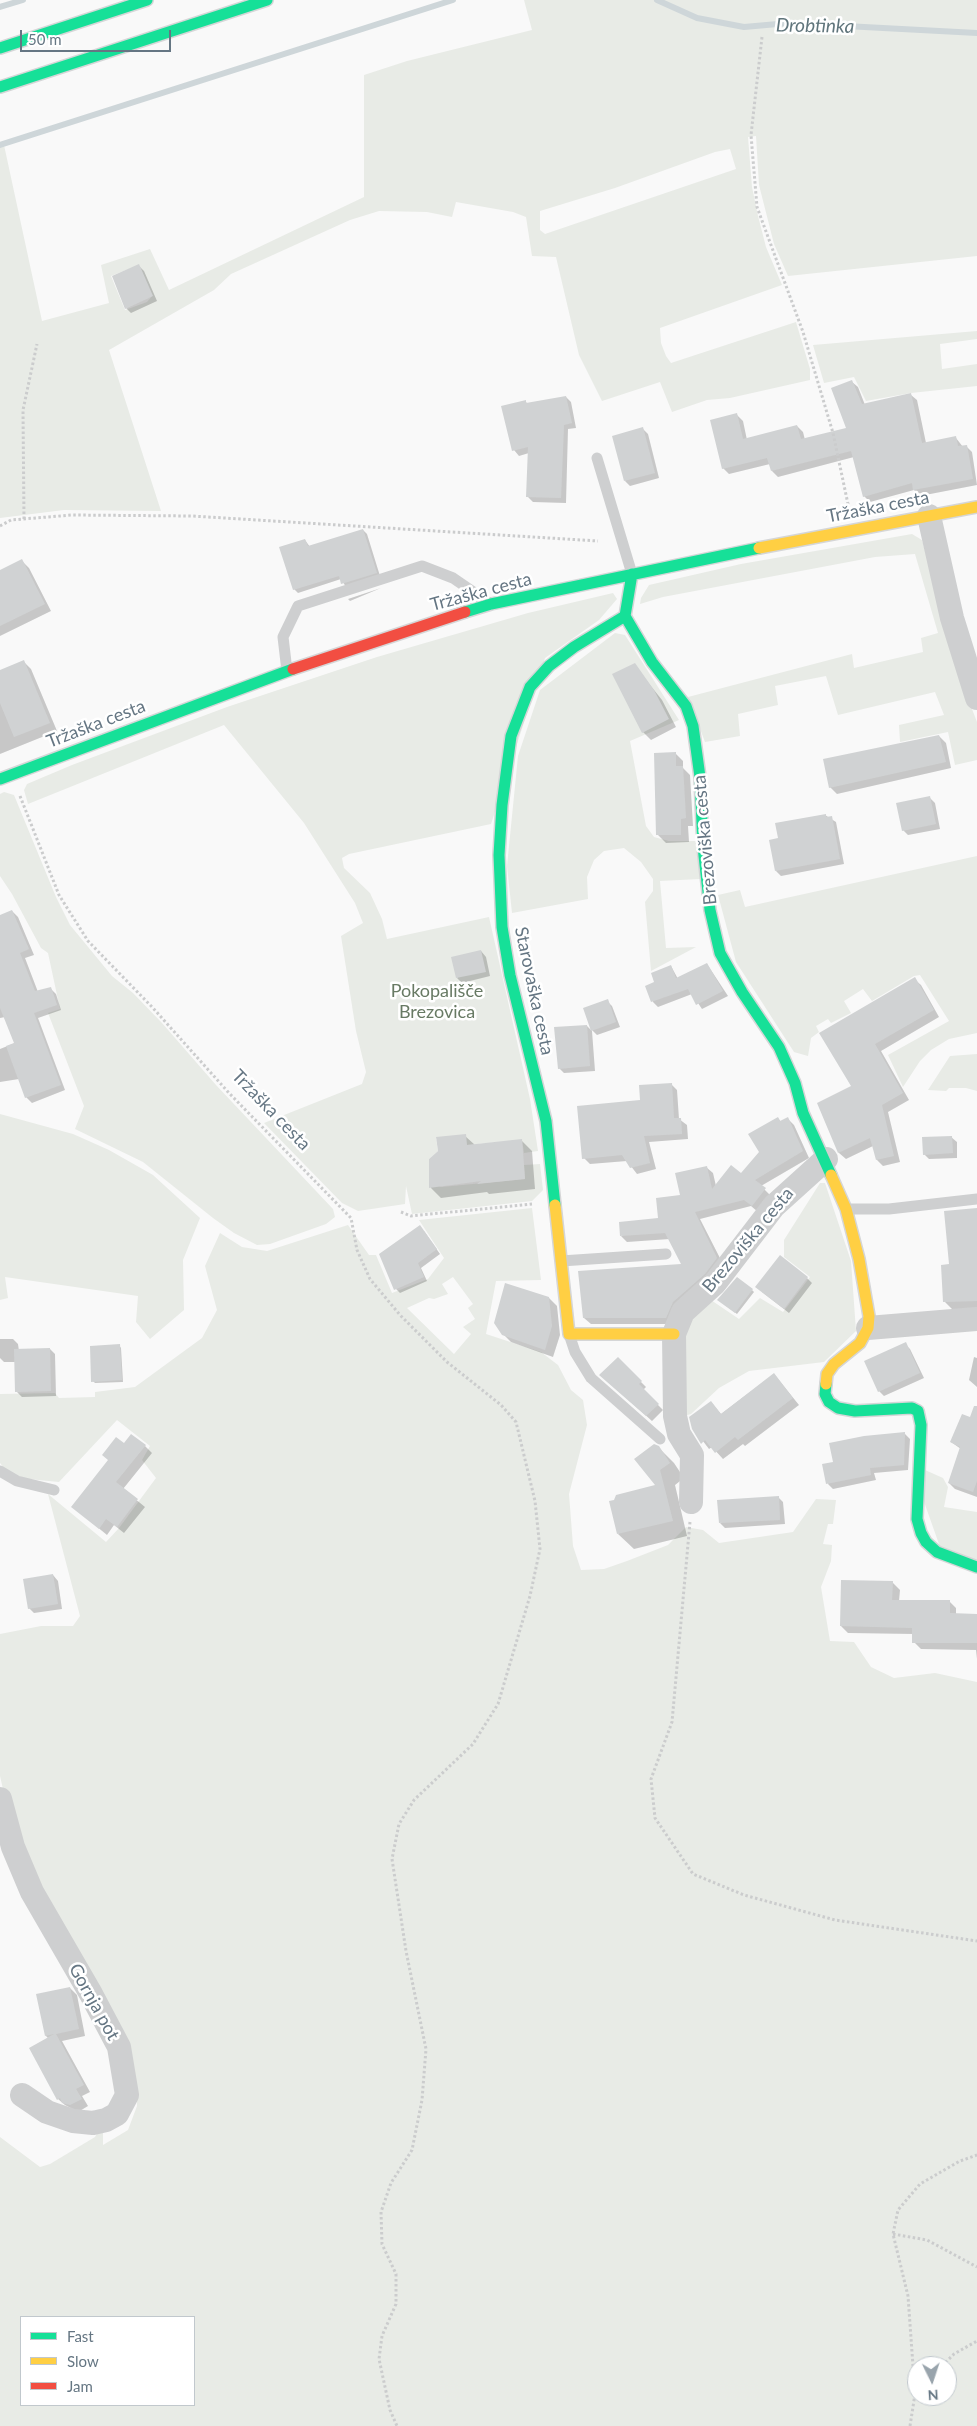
<!DOCTYPE html>
<html>
<head>
<meta charset="utf-8">
<style>
	body { margin:0 }
	#map { position:relative; width:977px; height:2426px; overflow:hidden; background:#f9f9f9; font-family:Lato,sans-serif }
	canvas { display:block }
	.legend { position:absolute; left:20px; top:2316px; width:175px; height:90px; box-sizing:border-box; background:#fff; border:1px solid #c1c8cd; margin:0; padding:6px 9px; list-style:none; font-size:15px; color:#657683 }
	.legend li { display:flex; align-items:center; gap:10px; height:25px }
	.legend b { width:25px; border:1px solid #c1c8cd }
	.north { position:absolute; left:907px; top:2356px; width:50px; height:50px; box-sizing:border-box; background:#fff; border:1px solid #c1c8cd; border-radius:50%; rotate:176deg; font-size:14px; font-weight:700; line-height:20px; text-align:center; color:#657683 }
	.north::after { content:''; display:block; margin:auto; width:18px; height:22px; background:#99a4ac; clip-path:polygon(50% 0,100% 100%,50% 72%,0 100%) }
	.scale { position:absolute; left:20px; top:30px; width:151px; height:22px; box-sizing:border-box; border:2px solid #657683; border-top:0; padding-left:6px; font-size:15px; line-height:18px; white-space:nowrap; color:#657683; -webkit-text-stroke:4px #fff; paint-order:stroke }
</style>
</head>
<body>
<div id="map">
<canvas width="977" height="2426"></canvas>
<ul class="legend">
<li><b style="height:6px;background:#16e098"></b>Fast</li>
<li><b style="height:6px;background:#ffcf43"></b>Slow</li>
<li><b style="height:6px;background:#f24e42"></b>Jam</li>
</ul>
<div class="north">N</div>
<div class="scale">50 m</div>
</div>
<script>
const g = document.querySelector('canvas').getContext('2d');
g.lineJoin = 'round';
function fillPath(path, color) {
  g.fillStyle = color;
  g.fill(path, 'evenodd');
}
function shape(rows) {
  const path = new Path2D();
  for (const r of rows) {
    path.moveTo(r[0], r[1]);
    for (let i = 2; i < r.length; i += 2) path.lineTo(r[i], r[i + 1]);
  }
  return path;
}
function stroke(path, color, width, dash) {
  g.strokeStyle = color;
  g.lineWidth = width;
  g.lineCap = dash ? 'butt' : 'round';
  g.setLineDash(dash || []);
  g.stroke(path);
}
function label(font, color, halo, rows, align = 'center') {
  g.font = font + ' Lato,sans-serif';
  g.lineWidth = 5;
  g.setLineDash([]);
  g.textBaseline = 'middle';
  g.strokeStyle = halo;
  g.fillStyle = color;
  for (const [text, x, y, turn = 0] of rows) {
    g.save();
    g.translate(x, y);
    g.rotate((+turn || 0) * Math.PI / 180);
    g.textAlign = isNaN(turn) ? turn : align;
    if (halo) g.strokeText(text, 0, 0);
    g.fillText(text, 0, 0);
    g.restore();
  }
}
fillPath(shape([
	[524,0,977,0,977,256,788,276,774,244,759,185,756,136,748,137,752,187,758,216,766,247,782,285,660,328,661,343,666,356,671,363,796,322,810,369,810,380,730,398,707,400,672,412,660,382,602,401,579,355,556,257,532,256,526,217,513,212,456,202,452,217,427,212,379,211,350,220,231,274,214,290,109,350,161,511,64,510,0,518,0,147,4,145,42,321,109,303,101,265,150,249,169,290,364,197,364,75,407,61,532,30],
	[730,149,736,169,545,234,540,230,540,211,615,188,715,152],
	[139,265,152,296,147,302,125,310,111,276],
	[977,331,977,339,940,344,942,369,977,364,977,386,911,393,866,401,854,377,824,383,813,345],
	[912,534,922,540,965,691,977,722,977,760,955,765,948,732,900,742,899,725,944,715,935,692,838,715,826,676,775,686,778,705,738,714,740,736,705,742,688,697,852,654,854,668,923,652,921,638,938,633,915,554,875,557,663,597,640,604,641,598,649,585,741,564],
	[613,593,617,599,599,620,545,658,491,824,349,854,342,858,344,868,370,893,382,919,387,939,489,917,530,1099,538,1151,524,1153,522,1140,467,1145,436,1138,438,1151,429,1159,429,1180,441,1187,525,1179,524,1165,540,1164,543,1190,532,1201,412,1214,406,1186,405,1204,358,1211,342,1203,264,1123,362,1084,366,1072,356,1031,341,936,363,923,355,903,304,823,224,725,28,804,24,790,27,784,72,765,227,707,377,657,528,613],
	[615,633,625,635,679,720,630,741,646,826,654,837,669,841,696,841,700,879,660,881,666,948,696,947,651,971,645,902,653,891,653,879,641,862,624,848,604,851,594,860,587,877,588,899,512,913,507,866,518,756,540,690],
	[4,792,14,795,56,897,70,925,112,976,133,993,162,1023,216,1085,333,1209,335,1217,326,1224,270,1244,257,1245,234,1233,213,1218,143,1162,75,1129,84,1106,48,1013,60,1009,48,953,41,948,12,894,0,876,0,794],
	[977,856,977,1033,949,1039,931,1050,920,1061,903,1087,888,1055,949,1021,920,975,914,976,872,1001,863,989,844,1001,851,1013,831,1023,828,1019,816,1026,819,1032,811,1038,808,1056,794,1052,736,962,718,895,740,890,745,907],
	[977,1054,977,1091,966,1088,949,1088,946,1091,928,1090,950,1056],
	[0,1114,73,1134,109,1150,153,1175,200,1218,183,1260,184,1310,150,1339,136,1322,138,1296,5,1277,8,1298,0,1300],
	[820,1183,825,1183,851,1261,856,1331,824,1362,749,1371,719,1388,691,1414,680,1417,680,1348,691,1312,708,1298,739,1319,760,1298,783,1312,810,1277,784,1257,784,1240],
	[532,1208,541,1280,496,1281,486,1334,541,1352,558,1365,571,1390,583,1400,587,1425,569,1494,573,1546,581,1570,604,1569,627,1561,668,1545,686,1527,703,1530,719,1543,793,1532,816,1499,836,1500,833,1524,828,1524,823,1544,832,1545,831,1561,821,1587,830,1641,854,1642,871,1667,894,1678,935,1673,977,1682,977,2426,0,2426,0,2137,40,2167,50,2164,95,2137,103,2123,103,2145,128,2130,137,2106,137,2086,10,1820,0,1776,0,1634,41,1626,73,1626,80,1616,48,1494,106,1542,119,1528,156,1478,142,1460,150,1446,117,1420,59,1482,28,1479,8,1473,0,1463,0,1394,55,1393,59,1398,95,1397,95,1392,135,1387,202,1338,217,1310,205,1266,220,1233,242,1247,267,1251,348,1225,369,1255,376,1255,392,1293,428,1279,444,1258,419,1220],
	[453,1277,473,1304,468,1308,475,1319,463,1327,471,1334,454,1354,407,1308,429,1298,434,1299,448,1294,442,1284],
	[21,2317,194,2317,194,2405,21,2405],
	[917,2366,947,2366,947,2396,917,2396],
	[925,1470,943,1478,948,1487,944,1507,977,1512,977,1560,940,1547,922,1496]
]), '#e8ebe6');
fillPath(shape([
	[139,266,144,271,157,301,131,313,126,308],
	[852,382,858,387,865,405,911,395,917,400,926,443,956,438,963,447,966,446,972,452,977,485,920,496,914,490,870,502,864,496,854,457,778,477,772,471,770,464,729,474,723,468,737,415,743,421,747,440,797,426,803,432,805,440,848,429],
	[566,397,571,402,576,428,568,429,566,503,533,502,528,497,529,453,519,456,514,450,525,401,528,404],
	[643,429,648,434,659,478,630,486,625,481],
	[363,530,367,534,380,576,346,587,341,579,298,593,294,589,305,540,310,547],
	[22,561,29,568,51,611,0,636,0,572],
	[381,588,350,601,348,599],
	[24,662,31,669,57,731,0,754,0,672],
	[634,665,662,700,676,727,651,740,643,732],
	[939,736,946,743,951,768,837,794,830,787],
	[675,753,683,761,683,768,690,775,693,826,688,826,689,842,666,843,658,835],
	[930,798,935,803,940,829,908,835,903,830],
	[825,815,836,822,844,864,781,876,776,871,779,839],
	[12,911,18,917,34,955,25,958,38,992,50,988,56,994,61,1010,38,1018,65,1090,32,1103,26,1097,19,1079,0,1082,0,1049,15,1043,5,1017,0,1018,0,916],
	[481,951,486,957,490,976,462,983,457,978],
	[707,964,728,996,702,1009,692,994,658,1007,653,1002,647,986,656,983,671,966,678,979],
	[914,979,921,985,939,1017,881,1051,909,1100,888,1112,900,1162,883,1166,877,1160,873,1146,846,1159,839,1153,818,1104,852,1087,821,1033],
	[607,1001,612,1006,620,1027,597,1035,592,1030],
	[587,1026,592,1031,595,1071,564,1073,559,1068],
	[671,1084,677,1090,679,1119,687,1125,688,1139,649,1142,656,1169,637,1174,627,1161,590,1164,584,1158],
	[778,1118,781,1122,788,1119,794,1125,809,1158,761,1186,771,1196,758,1212,751,1206,700,1219,723,1264,672,1324,591,1324,584,1318,683,1265,670,1239,627,1242,621,1236,660,1219,706,1167,713,1173,716,1186,741,1175,761,1152],
	[465,1136,475,1145,522,1141,532,1151,535,1189,489,1194,487,1192,441,1198,431,1188,430,1160],
	[951,1137,957,1142,957,1158,929,1159,924,1154],
	[977,1209,977,1309,954,1311,945,1302,950,1265],
	[424,1231,440,1254,421,1268,427,1281,400,1293,396,1289],
	[807,1278,812,1283,789,1313,762,1292],
	[752,1290,754,1292,737,1314,721,1302],
	[549,1298,557,1306,560,1335,553,1357,511,1342,503,1334],
	[0,1339,13,1339,18,1344,19,1351,50,1349,55,1354,56,1396,22,1397,17,1392,16,1362,4,1362,0,1358],
	[905,1344,910,1349,924,1378,884,1396,879,1391],
	[119,1345,121,1348,123,1382,95,1383,93,1381],
	[974,1357,977,1358,977,1387,969,1380],
	[618,1359,646,1387,643,1390,663,1410,652,1421,606,1380],
	[774,1374,799,1405,745,1446,743,1444,723,1459,712,1447,709,1449,693,1428,711,1402,721,1414],
	[977,1422,977,1497,955,1489,949,1483,961,1449,951,1442],
	[905,1434,910,1439,908,1470,874,1473,876,1480,833,1489,828,1484,834,1463],
	[124,1445,145,1446,152,1453,123,1489,145,1507,124,1533,114,1525,107,1535,73,1507,109,1460],
	[658,1447,674,1463,684,1478,675,1485,687,1536,634,1549,618,1534,657,1486],
	[778,1497,783,1502,785,1524,725,1528,720,1523],
	[53,1575,58,1581,62,1609,34,1613,29,1608],
	[892,1582,900,1590,899,1601,949,1601,956,1608,956,1615,977,1615,977,1659,976,1650,921,1649,914,1642,914,1634,848,1633,841,1626],
	[70,1988,77,1995,85,2036,62,2041,90,2092,82,2096,88,2106,78,2112,65,2105,58,2099,49,2039,46,2036,38,1995]
]), '#0003');
stroke(shape([
	[657,0,697,18,744,27,789,23,977,33],
	[0,7,23,0],
	[0,145,453,0]
]), '#ced6d9', 6);
fillPath(shape([
	[139,264,153,296,125,309,112,276],
	[852,380,862,404,911,393,922,443,956,436,958,446,967,445,973,479,913,490,912,483,863,497,851,451,771,471,767,458,722,469,710,420,737,413,743,439,797,425,801,439,846,428,831,388],
	[566,396,572,423,564,425,561,498,526,497,528,447,512,451,501,406,526,400,526,403],
	[643,427,655,473,624,481,612,436],
	[363,529,377,573,341,584,339,576,293,590,279,547,305,539,308,546],
	[22,559,45,604,0,626,0,570],
	[24,660,50,723,14,737,0,703,0,670],
	[635,663,654,690,669,719,642,733,612,674],
	[939,735,946,762,829,788,823,759],
	[676,752,676,766,683,766,686,818,681,819,681,835,656,835,654,753],
	[930,796,936,824,902,831,896,803],
	[826,814,826,817,832,816,840,859,775,871,769,840,778,838,775,823],
	[12,910,29,949,20,953,35,991,51,987,57,1005,34,1013,61,1085,25,1098,6,1046,14,1043,0,1008,0,915],
	[481,950,486,972,456,978,451,957],
	[707,963,723,991,696,1005,688,989,651,1002,645,986,654,982,651,973,671,965,676,978],
	[915,977,934,1010,875,1044,903,1093,882,1105,894,1156,876,1160,870,1138,838,1153,817,1103,851,1086,819,1033],
	[608,999,616,1022,591,1031,583,1008],
	[587,1025,590,1066,558,1069,554,1027],
	[672,1083,674,1118,681,1118,682,1134,644,1136,650,1163,630,1168,622,1155,582,1159,577,1106,640,1100,639,1085],
	[778,1117,780,1121,788,1117,803,1151,755,1180,766,1188,752,1206,744,1200,695,1212,717,1258,705,1274,673,1302,666,1318,583,1318,578,1271,681,1264,665,1233,620,1236,619,1222,658,1218,656,1198,680,1195,675,1173,707,1166,712,1189,731,1165,741,1173,759,1152,748,1134],
	[466,1134,467,1145,522,1139,525,1179,477,1184,481,1181,429,1188,429,1159,438,1151,436,1137],
	[952,1136,953,1153,923,1155,922,1137],
	[977,1208,977,1301,943,1302,941,1265,949,1264,944,1211],
	[420,1225,437,1249,418,1263,424,1277,394,1290,379,1254],
	[780,1255,808,1277,784,1309,755,1287],
	[737,1277,753,1289,735,1313,717,1300],
	[505,1283,549,1297,552,1326,545,1350,502,1335,494,1323],
	[906,1342,920,1373,878,1392,864,1361],
	[120,1344,122,1380,91,1382,90,1346],
	[50,1348,51,1391,15,1392,14,1349],
	[618,1357,642,1381,639,1384,659,1404,646,1416,599,1375],
	[774,1373,793,1398,738,1440,735,1437,715,1453,705,1440,701,1444,692,1429,689,1417,711,1401,721,1414],
	[974,1406,977,1406,977,1481,973,1492,948,1483,960,1447,950,1442,962,1414,970,1417],
	[905,1432,904,1465,870,1468,871,1475,826,1484,822,1464,833,1462,829,1443,864,1436],
	[131,1434,146,1445,116,1482,138,1499,117,1527,106,1519,99,1529,71,1507,108,1460,102,1455,116,1437,124,1443],
	[654,1444,659,1446,670,1463,660,1470,673,1521,617,1534,609,1501,614,1500,616,1495,655,1485,634,1459],
	[779,1496,780,1520,719,1523,717,1500],
	[53,1574,58,1604,28,1609,23,1579],
	[841,1580,893,1581,892,1600,950,1600,950,1613,977,1614,977,1643,912,1643,912,1628,840,1626],
	[70,1987,79,2029,56,2034,84,2085,76,2089,82,2099,70,2105,62,2103,60,2098,57,2100,29,2048,54,2034,45,2036,36,1994]
]), '#d0d2d3');
const fast = shape([
	[0,48,147,0],
	[0,87,267,0],
	[632,574,625,616,652,662,686,706,693,726,700,777,703,847,710,910,720,953,742,992,779,1047,795,1083,803,1113,831,1175],
	[465,612,491,604,759,548],
	[0,779,293,669],
	[555,1205,546,1121,510,975,502,927,499,855,502,805,511,736,530,687,549,666,574,647,625,616],
	[826,1384,825,1394,829,1402,838,1408,855,1411,912,1408,918,1411,921,1425,917,1519,921,1533,926,1542,937,1552,977,1567]
]);
const slow = shape([
	[759,548,977,507],
	[555,1205,569,1334,674,1334],
	[826,1384,827,1374,834,1364,860,1343,868,1328,869,1316,859,1259,846,1209,831,1175]
]);
const jam = shape([
	[293,669,465,612]
]);
stroke(fast, '#d5d6d7', 14);
stroke(slow, '#d5d6d7', 14);
stroke(jam, '#d5d6d7', 14);
stroke(shape([
	[762,37,751,135,757,207,803,332,833,433,849,509],
	[24,519,23,410,37,344],
	[0,526,11,520,72,515,192,516,598,541],
	[20,796,59,895,88,941,153,1008,229,1093,351,1218,357,1250,370,1279,400,1315,447,1362,501,1405,516,1422,535,1501,540,1549,530,1596,498,1704,473,1744,414,1800,399,1824,392,1859,406,1951,426,2049,422,2100,412,2150,391,2183,381,2212,382,2244,396,2274,396,2304,382,2336,379,2359,390,2410,397,2426],
	[401,1212,411,1216,532,1204],
	[690,1522,672,1722,651,1779,655,1818,693,1874,744,1895,835,1920,977,1941],
	[893,2234,927,2240,977,2267],
	[942,2366,954,2354,977,2341],
	[910,2426,915,2394,908,2296,893,2234,898,2210,920,2184,960,2161,977,2155]
]), '#cbcccd', 3, [2.5, 2.5]);
stroke(shape([
	[597,458,632,574],
	[287,671,283,637,298,606,422,566,453,578,488,602],
	[846,1209,889,1209,977,1199],
	[561,1261,666,1254],
	[569,1334,575,1352,591,1378,660,1439],
	[0,1471,17,1481,54,1490]
]), '#cecfd0', 11);
stroke(shape([
	[929,516,952,618,977,698],
	[868,1328,977,1319],
	[691,1502,692,1455,679,1434,675,1416,674,1334,683,1312,715,1283,774,1206,826,1159],
	[0,1799,13,1847,32,1892,91,1994,119,2047,127,2095,117,2114,106,2120,93,2123,73,2121,47,2112,22,2095]
]), '#cecfd0', 24);
stroke(fast, '#16e098', 11);
stroke(slow, '#ffcf43', 11);
stroke(jam, '#f24e42', 11);
label('18px', '#657683', '#fff', [
	["Tržaška cesta",878,507,-11],
	["Tržaška cesta",481,592,-15],
	["Tržaška cesta",96,724,-21],
	["Brezoviška cesta",705,840,-95],
	["Starovaška cesta",534,991,78],
	["Tržaška cesta",271,1110,46],
	["Brezoviška cesta",748,1240,-50],
	["Gornja pot",94,2002,61]
]);
label('18px', '#687a64', '#fff', [
	["Pokopališče",437,991],
	["Brezovica",437,1012]
]);
label('italic 19px', '#60757c', '#fff', [
	["Drobtinka",815,26,1]
]);
</script>
</body>
</html>
